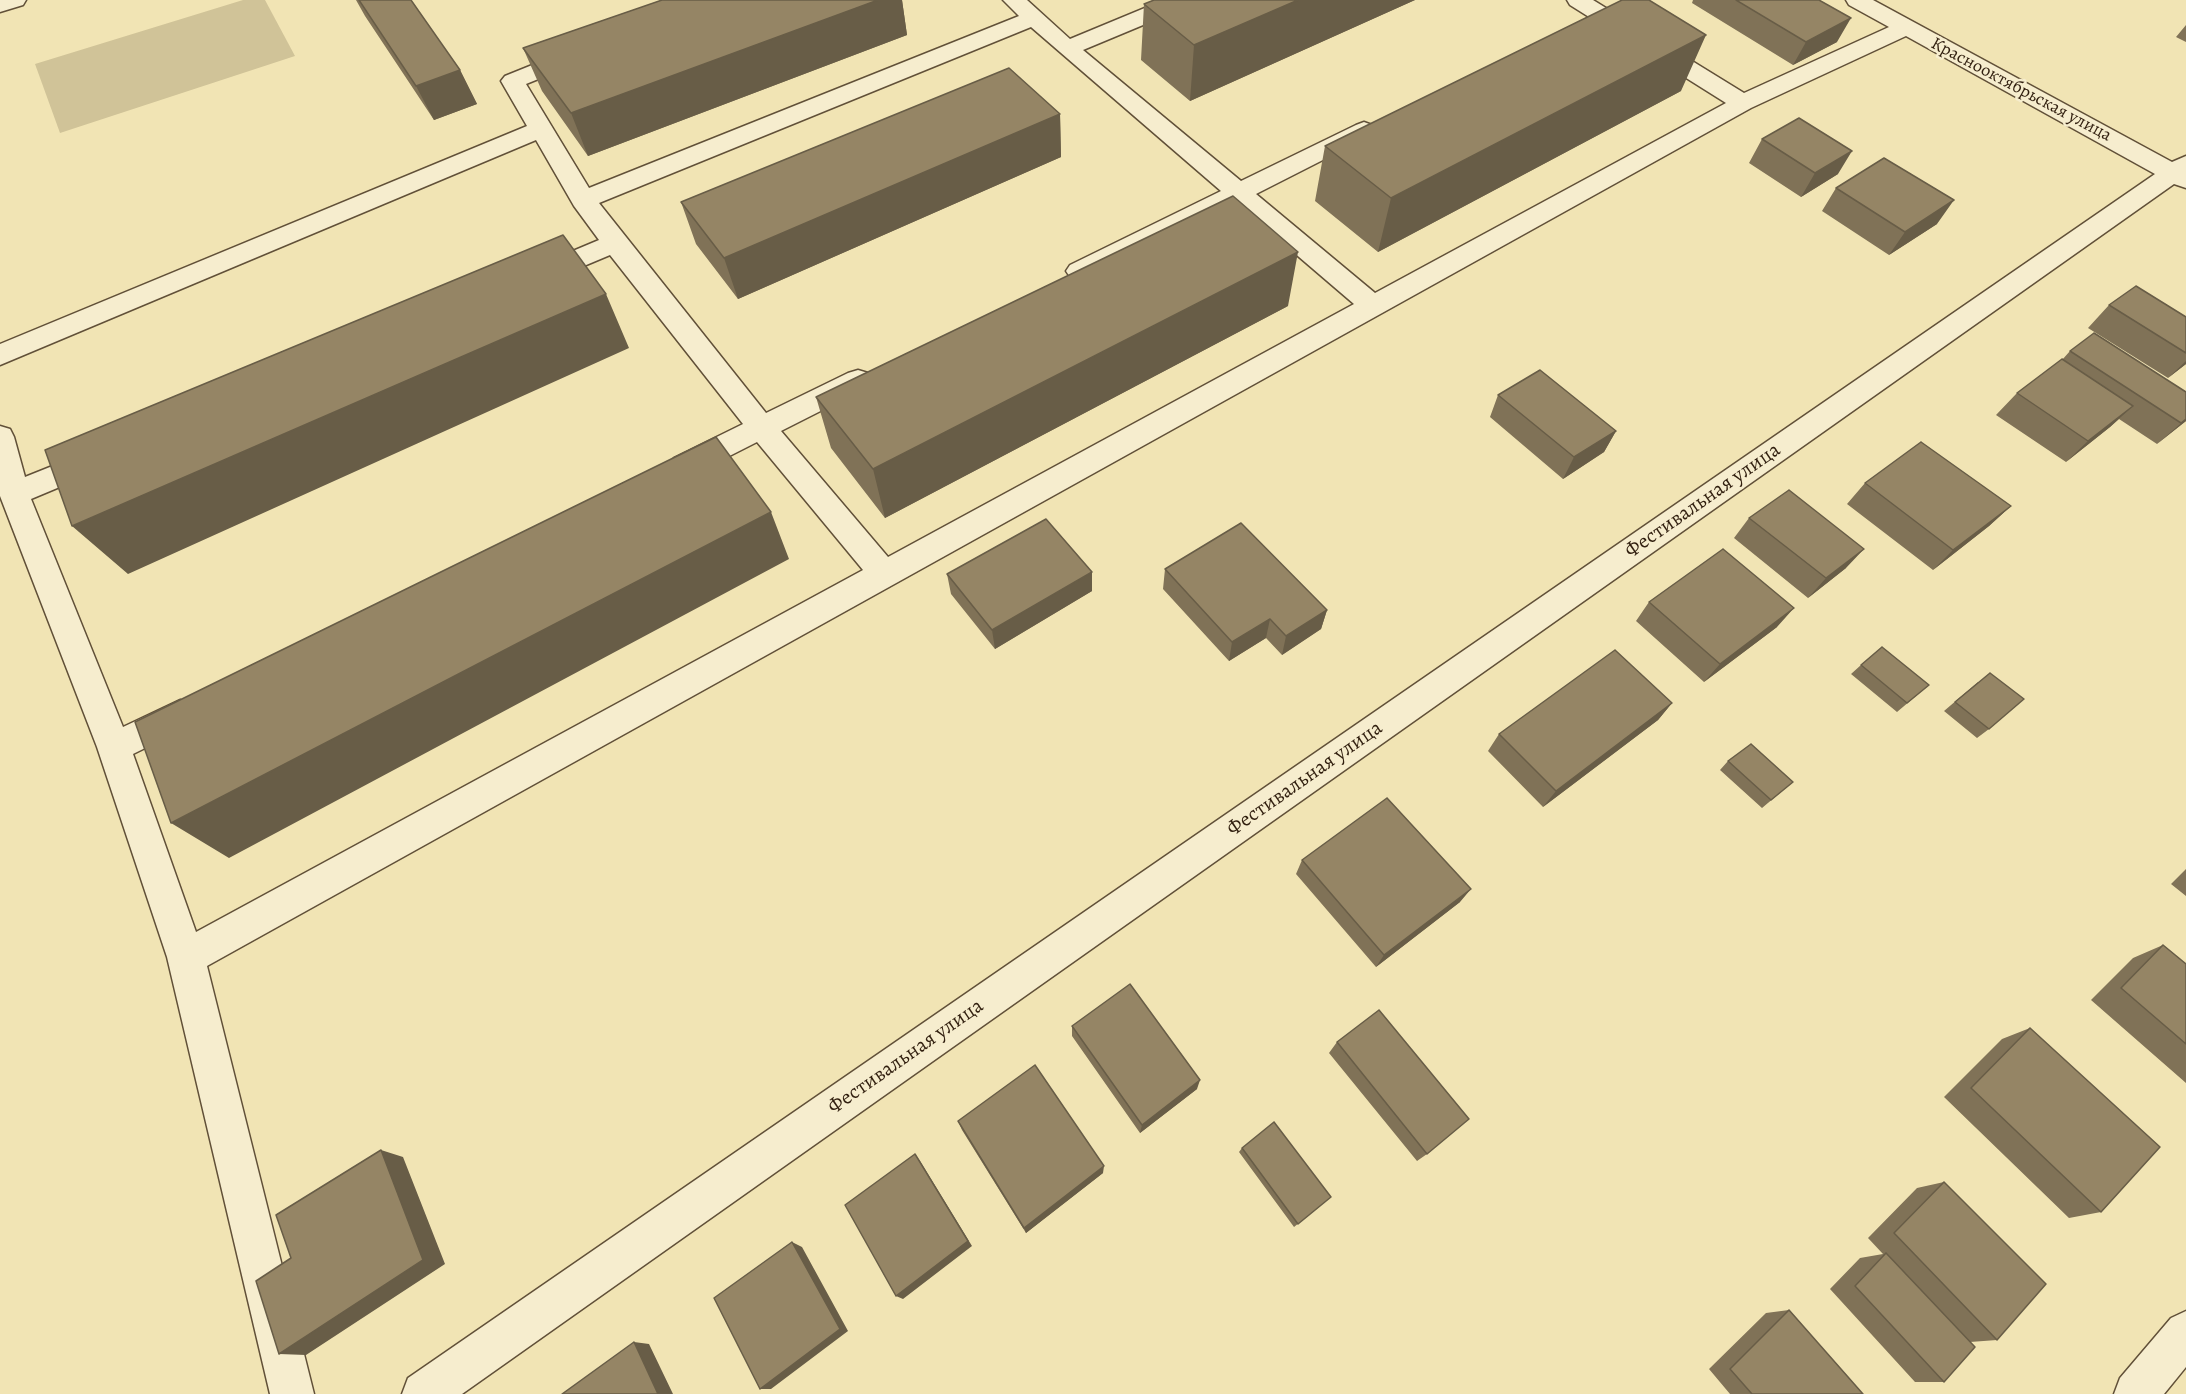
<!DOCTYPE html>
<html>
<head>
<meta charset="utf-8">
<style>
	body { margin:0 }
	canvas { display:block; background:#f1e4b4 }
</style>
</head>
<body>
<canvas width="2186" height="1394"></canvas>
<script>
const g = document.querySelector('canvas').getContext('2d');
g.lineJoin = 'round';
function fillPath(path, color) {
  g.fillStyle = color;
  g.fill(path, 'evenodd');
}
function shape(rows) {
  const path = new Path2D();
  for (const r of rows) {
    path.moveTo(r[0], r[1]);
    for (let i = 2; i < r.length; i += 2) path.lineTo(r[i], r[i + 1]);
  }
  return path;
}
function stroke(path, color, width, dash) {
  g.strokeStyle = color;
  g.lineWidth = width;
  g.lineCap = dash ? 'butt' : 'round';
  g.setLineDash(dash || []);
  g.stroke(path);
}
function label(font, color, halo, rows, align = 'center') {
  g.font = font + ' Alegreya,serif';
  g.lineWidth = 5;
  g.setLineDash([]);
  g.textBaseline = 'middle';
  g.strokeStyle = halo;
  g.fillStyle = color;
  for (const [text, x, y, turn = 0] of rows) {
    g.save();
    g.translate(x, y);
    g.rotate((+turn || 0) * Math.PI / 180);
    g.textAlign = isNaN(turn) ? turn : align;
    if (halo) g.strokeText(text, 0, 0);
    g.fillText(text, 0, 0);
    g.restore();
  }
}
fillPath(shape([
	[243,0,265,0,295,56,60,133,35,64]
]), '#d0c398');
const minor = shape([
	[0,0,26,0,23,5,0,12,0,0],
	[1003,0,1027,0,1070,39,1164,0,1194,0,1191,5,1083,50,1241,181,1356,125,1364,122,1372,125,1376,130,1372,135,1256,194,1375,293,1726,103,1570,5,1567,0,1593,0,1744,93,1889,27,1849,5,1846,0,1873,0,2172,162,2186,156,2186,188,2174,184,462,1394,402,1394,408,1378,2155,174,1906,36,1751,108,207,966,314,1394,270,1394,167,957,97,747,0,496,0,426,10,429,14,437,25,477,95,449,105,452,110,460,105,468,31,499,123,727,180,700,192,705,197,715,192,725,133,754,196,932,863,570,757,442,694,474,684,477,674,474,669,466,674,458,743,424,610,255,548,281,539,284,530,281,526,275,530,269,599,240,574,206,536,140,0,365,0,344,527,126,501,81,505,76,567,51,575,49,583,51,586,56,583,61,526,84,589,188,1019,16,1003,0],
	[1031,27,1221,191,1070,265,1066,271,1070,277,1079,280,1088,277,1236,203,1354,304,888,557,781,431,868,387,872,380,868,373,858,370,848,373,766,413,599,203,1031,27],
	[2186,1311,2186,1367,2164,1394,2114,1394,2120,1378,2171,1318,2186,1311]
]);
stroke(minor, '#615038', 3);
fillPath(minor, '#f6edce');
fillPath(shape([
	[356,0,411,0,460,70,477,104,434,120,365,16],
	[662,0,902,0,907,35,588,156,542,91,523,48],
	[1415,0,1190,101,1141,60,1144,4],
	[1693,0,1819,0,1837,42,1793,65,1692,3],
	[2186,25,2186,42,2176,37],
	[1681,91,1378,252,1315,201,1325,146],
	[1060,114,1061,157,738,299,696,244,681,202],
	[1762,139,1838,174,1801,197,1749,163],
	[1836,188,1937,224,1889,255,1822,211],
	[2109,305,2186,317,2186,364,2168,378,2088,328],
	[1288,306,885,518,831,448,816,397],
	[2070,351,2186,392,2186,421,2157,444,2119,419,2110,427,2066,462,1996,415,2017,393,2062,360],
	[1498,395,1616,431,1604,452,1563,479,1490,417],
	[1865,483,2011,506,1989,526,1933,570,1847,504],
	[1749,518,1846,568,1808,598,1734,538],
	[1165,569,1327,610,1321,629,1282,655,1266,638,1229,661,1163,589],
	[947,574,1092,591,995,649,951,594],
	[1649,602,1777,627,1704,682,1636,621],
	[1861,665,1929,685,1897,712,1851,674],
	[1978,682,1989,729,1977,738,1944,711],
	[1672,703,1658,720,1543,807,1488,751,1499,734],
	[1728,761,1793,782,1762,808,1720,770],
	[1302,860,1460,902,1376,967,1296,874],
	[2186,869,2186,896,2171,884],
	[2163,945,2186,964,2186,1083,2091,1000,2133,958],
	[1072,1026,1197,1089,1140,1133,1072,1036],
	[2030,1028,2101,1212,2069,1218,1944,1097,2002,1039],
	[1337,1042,1427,1154,1417,1161,1329,1053],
	[958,1121,1103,1173,1026,1233,962,1130],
	[1242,1148,1331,1197,1294,1227,1239,1152],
	[1944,1182,1997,1340,1970,1342,1944,1382,1915,1382,1830,1289,1860,1258,1883,1254,1868,1238,1917,1188],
	[1789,1310,1863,1394,1730,1394,1709,1369,1766,1313]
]), '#807257');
fillPath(shape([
	[878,0,902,0,907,35,588,156,571,113],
	[1298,0,1415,0,1190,101,1194,45],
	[1851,18,1837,42,1793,65,1806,42],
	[1706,35,1681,91,1378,252,1391,198],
	[460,70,477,104,434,120,416,86],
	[1060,114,1061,157,738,299,724,258],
	[1852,151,1838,174,1801,197,1815,173],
	[1954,200,1937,224,1889,255,1905,232],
	[1298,252,1288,306,885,518,873,469],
	[606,294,629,348,128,574,72,526],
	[2186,361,2186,364,2168,378],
	[2133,406,2110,427,2066,462,2088,441],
	[2186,419,2186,421,2157,444],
	[1616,431,1604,452,1563,479,1574,457],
	[2011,506,1989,526,1933,570,1953,550],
	[771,512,789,559,229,858,171,823],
	[1864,549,1846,568,1808,598,1826,578],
	[1092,572,1092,591,995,649,992,630],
	[1794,608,1777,627,1704,682,1720,664],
	[1327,610,1321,629,1282,655,1286,636],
	[1270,619,1266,638,1229,661,1232,642],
	[1672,703,1658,720,1543,807,1556,791],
	[1471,889,1460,902,1376,967,1384,955],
	[1200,1080,1197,1089,1140,1133,1142,1125],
	[381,1150,403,1157,445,1264,306,1355,279,1354],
	[915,1154,920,1161,972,1246,903,1299,896,1296],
	[1104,1166,1103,1173,1026,1233,1024,1228],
	[792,1242,802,1247,848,1331,771,1389,760,1389],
	[634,1342,649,1344,673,1394,658,1394]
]), '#685d47');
const building = shape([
	[359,0,411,0,460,70,416,86,359,0],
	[662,0,878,0,571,113,523,48,662,0],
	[1154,0,1298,0,1194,45,1144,4,1154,0],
	[1622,0,1649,0,1706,35,1391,198,1325,146,1622,0],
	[1736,0,1819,0,1851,18,1806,42,1736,0],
	[1009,68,1060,114,724,258,681,202,1009,68],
	[1799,118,1852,151,1815,173,1762,139,1799,118],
	[1884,158,1954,200,1905,232,1836,188,1884,158],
	[1233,196,1298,252,873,469,816,397,1233,196],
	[563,235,606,294,72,526,45,450,563,235],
	[2136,286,2186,317,2186,353,2109,305,2136,286],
	[2094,333,2186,392,2186,419,2181,423,2070,351,2094,333],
	[2062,359,2133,406,2088,441,2017,393,2062,359],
	[1540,370,1616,431,1574,457,1498,395,1540,370],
	[716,437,771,512,171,823,135,722,716,437],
	[1921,442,2011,506,1953,550,1865,483,1921,442],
	[1789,490,1864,549,1826,578,1749,518,1789,490],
	[1046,519,1092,572,992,630,947,574,1046,519],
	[1241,523,1327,610,1286,636,1270,619,1232,642,1165,569,1241,523],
	[1723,549,1794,608,1720,664,1649,602,1723,549],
	[1882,647,1929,685,1907,703,1861,665,1882,647],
	[1615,650,1672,703,1556,791,1499,734,1615,650],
	[1990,673,2024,699,1989,729,1955,702,1990,673],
	[1751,744,1793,782,1771,800,1728,761,1751,744],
	[1387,798,1471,889,1384,955,1302,860,1387,798],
	[2163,945,2186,964,2186,1044,2121,988,2163,945],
	[1130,984,1200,1080,1142,1125,1072,1026,1130,984],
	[1379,1010,1469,1119,1427,1154,1337,1042,1379,1010],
	[2030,1028,2160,1147,2101,1212,1971,1088,2030,1028],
	[1035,1065,1104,1166,1024,1228,958,1121,1035,1065],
	[1274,1122,1331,1197,1298,1224,1242,1148,1274,1122],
	[381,1150,423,1260,279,1354,256,1281,291,1258,276,1215,381,1150],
	[915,1154,968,1241,896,1296,845,1205,915,1154],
	[1944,1182,2046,1284,1997,1340,1894,1233,1944,1182],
	[792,1242,840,1329,760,1389,714,1298,792,1242],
	[1886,1253,1975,1347,1944,1382,1855,1286,1886,1253],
	[1789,1310,1863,1394,1752,1394,1730,1369,1789,1310],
	[634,1342,658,1394,562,1394,634,1342]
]);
fillPath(building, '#958565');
stroke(building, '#685d47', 1.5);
label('18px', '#311f0f', '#f6edce', [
	["Краснооктябрьская улица",2021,90,28]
]);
label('21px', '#311f0f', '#f6edce', [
	["Фестивальная улица",1703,501,-35],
	["Фестивальная улица",1305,779,-35],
	["Фестивальная улица",906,1057,-35]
]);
</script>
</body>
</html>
